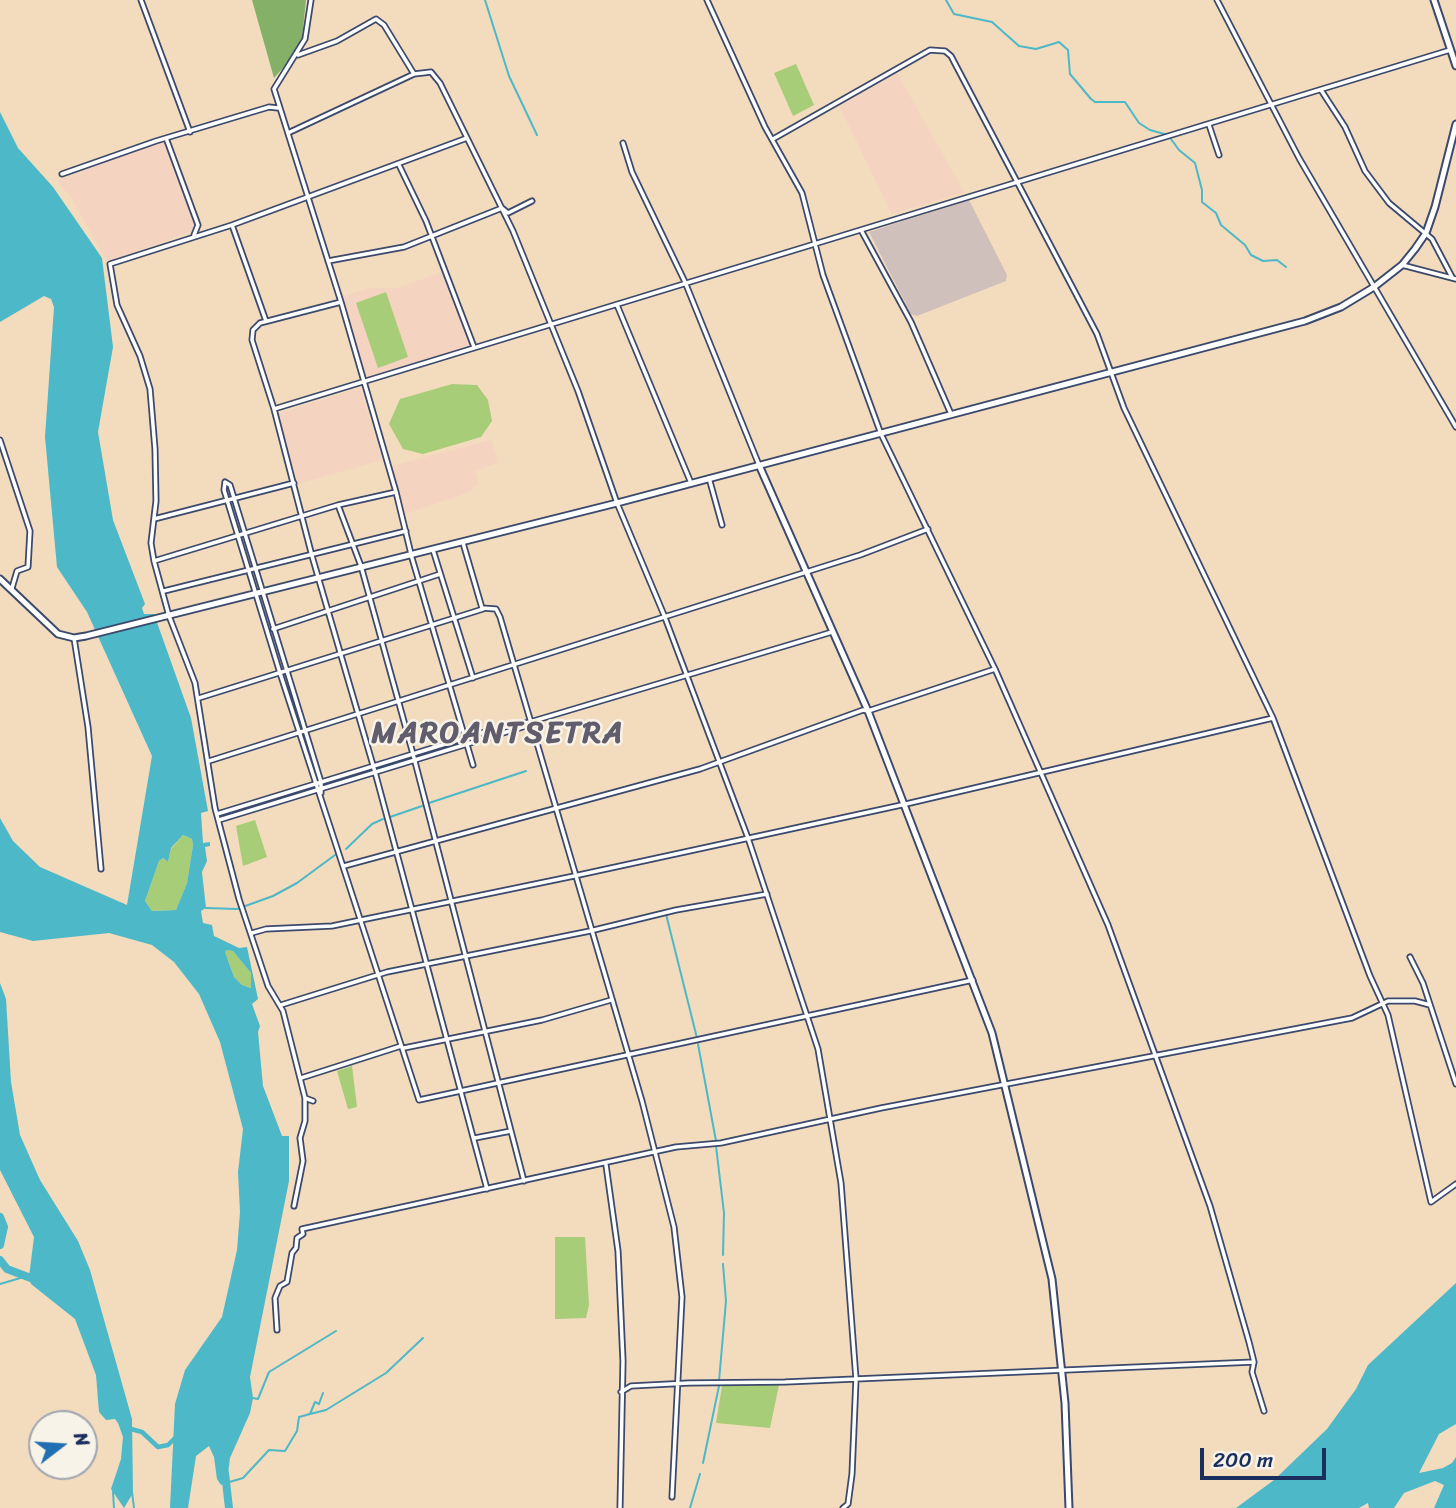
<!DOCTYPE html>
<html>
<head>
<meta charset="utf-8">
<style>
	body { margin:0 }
	#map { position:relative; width:1456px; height:1508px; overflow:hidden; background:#f3dbbd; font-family:Sriracha,sans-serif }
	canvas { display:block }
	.north { position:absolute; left:28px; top:1410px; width:70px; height:70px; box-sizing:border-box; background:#f7f3e8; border:2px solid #9fa5b1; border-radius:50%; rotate:73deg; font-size:19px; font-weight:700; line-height:28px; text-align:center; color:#1b2f5e }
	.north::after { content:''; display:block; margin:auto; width:24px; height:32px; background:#1f6fb2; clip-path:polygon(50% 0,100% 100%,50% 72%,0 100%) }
	.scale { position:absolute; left:1200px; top:1448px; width:126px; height:32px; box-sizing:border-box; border:4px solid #1b2f5e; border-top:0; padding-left:9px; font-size:21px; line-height:24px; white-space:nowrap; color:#1b2f5e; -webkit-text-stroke:5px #f7f3e8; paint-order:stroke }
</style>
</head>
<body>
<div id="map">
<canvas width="1456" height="1508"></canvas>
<div class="north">N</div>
<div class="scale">200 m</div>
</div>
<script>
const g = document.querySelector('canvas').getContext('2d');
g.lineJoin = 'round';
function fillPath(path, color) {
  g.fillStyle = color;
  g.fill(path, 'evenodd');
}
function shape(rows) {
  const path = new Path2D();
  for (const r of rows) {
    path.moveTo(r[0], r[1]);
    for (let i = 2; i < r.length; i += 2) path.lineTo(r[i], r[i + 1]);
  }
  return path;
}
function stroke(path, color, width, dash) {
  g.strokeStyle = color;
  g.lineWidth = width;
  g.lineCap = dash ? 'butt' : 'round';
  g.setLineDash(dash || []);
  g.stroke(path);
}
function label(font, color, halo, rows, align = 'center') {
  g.font = font + ' Sriracha,sans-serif';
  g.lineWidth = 5;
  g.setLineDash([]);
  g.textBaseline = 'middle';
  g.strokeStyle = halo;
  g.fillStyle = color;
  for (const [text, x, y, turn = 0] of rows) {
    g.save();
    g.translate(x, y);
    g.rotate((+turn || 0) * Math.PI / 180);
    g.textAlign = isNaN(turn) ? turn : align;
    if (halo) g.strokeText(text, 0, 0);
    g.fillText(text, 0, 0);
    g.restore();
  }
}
fillPath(shape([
	[897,73,964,192,892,214,839,105],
	[164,140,197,226,195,230,107,262,71,197,57,181],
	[443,272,473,350,369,384,341,297,370,288,397,288],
	[360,388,382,460,298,484,277,414],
	[491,440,498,463,475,470,479,485,472,487,472,491,405,514,392,466]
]), '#f4d3c0');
fillPath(shape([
	[969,200,1007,275,1006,281,917,316,911,314,869,232]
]), '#d0c0bc');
fillPath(shape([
	[796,64,814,105,793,116,774,73],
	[386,292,408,357,378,368,356,303],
	[452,384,477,385,488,400,492,421,481,437,423,454,403,449,389,424,400,399],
	[255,820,267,857,243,866,236,826],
	[183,835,192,839,193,845,187,883,176,910,152,911,145,901,159,861,163,858,168,862,171,849],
	[227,950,233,951,251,973,252,988,242,985,234,977,225,952],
	[352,1066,357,1107,348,1109,337,1071],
	[555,1237,585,1237,589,1305,586,1318,555,1319],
	[779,1385,770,1428,716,1423,722,1386]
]), '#a7cd78');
fillPath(shape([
	[252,0,306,0,302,39,291,59,274,78]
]), '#85b068');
fillPath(shape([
	[0,112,18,148,53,187,102,258,113,347,98,432,113,520,145,604,142,608,144,614,154,614,191,718,208,811,201,813,203,843,210,842,210,846,205,847,207,861,202,872,206,908,201,911,203,923,212,925,214,936,239,948,247,947,258,999,252,1004,260,1026,258,1032,263,1086,282,1136,289,1136,289,1181,250,1377,253,1398,250,1413,230,1458,227,1482,221,1485,217,1479,214,1457,209,1446,196,1456,188,1508,170,1508,175,1404,185,1370,222,1317,237,1250,240,1212,238,1172,243,1129,220,1042,199,994,174,962,152,945,109,933,33,941,0,932,0,818,13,841,40,867,127,905,152,756,87,612,57,567,45,437,54,307,51,299,44,296,0,322],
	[183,835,192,839,193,845,187,883,176,910,152,911,145,901,159,861,163,858,168,862,171,848],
	[227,950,233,951,251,973,251,988,242,985,234,977,225,952],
	[0,983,6,999,11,1082,20,1135,40,1180,78,1241,90,1270,132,1419,133,1493,124,1508,111,1489,121,1459,123,1437,118,1423,115,1419,106,1420,99,1412,96,1375,75,1319,31,1284,29,1277,34,1237,0,1170],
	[1456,1283,1456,1424,1439,1434,1419,1473,1443,1468,1452,1463,1456,1457,1456,1508,1434,1508,1444,1485,1435,1481,1404,1493,1394,1508,1369,1508,1368,1503,1359,1508,1236,1508,1274,1480,1327,1429,1356,1389,1368,1365]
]), '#4cb8c8');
stroke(shape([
	[485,0,509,76,537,135],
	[946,0,954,14,992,22,1019,46,1036,49,1059,42,1068,50,1070,74,1091,99,1095,102,1125,102,1139,123,1150,130,1168,135,1179,150,1195,163,1202,190,1202,202,1216,213,1221,225,1245,245,1251,255,1263,261,1277,260,1286,267],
	[429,803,526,771],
	[390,817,422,806],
	[346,849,372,824,383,819],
	[206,908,237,909,273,896,297,883,335,855],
	[666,914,697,1038],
	[698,1044,716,1141],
	[716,1146,724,1213,723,1255],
	[0,1284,27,1276],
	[719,1381,726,1301,723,1264],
	[253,1398,258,1399,269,1372,336,1331],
	[310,1414,326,1410,386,1373,423,1338],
	[703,1463,719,1386],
	[226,1483,243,1478,269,1450,285,1451,297,1431,299,1417,310,1414,315,1402,319,1404,323,1393],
	[113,1492,114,1508],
	[132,1492,134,1508],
	[690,1508,700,1474]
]), '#4cb8c8', 2);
stroke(shape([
	[131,1429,142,1432,158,1447,168,1445,177,1436]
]), '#4cb8c8', 4.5);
stroke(shape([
	[0,1217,4,1227,0,1245],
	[0,1260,7,1269,36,1280],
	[225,1473,229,1508]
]), '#4cb8c8', 8);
const minor = shape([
	[141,0,190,132],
	[311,0,305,39,274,89,341,302,396,492,412,558,473,765],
	[707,0,765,127,802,193,823,275,881,434,995,669,1108,925,1210,1206,1249,1342,1254,1362,1252,1372,1264,1411],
	[1217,0,1299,158,1456,427],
	[298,55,337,41,376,19,384,25,414,74],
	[1321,90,1345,127,1365,171,1389,203,1432,239,1452,277],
	[1209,125,1219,155],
	[288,133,414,74,431,72,440,83,513,231,578,391,617,503,664,615,748,838,818,1049,841,1183,856,1379,852,1474,848,1504,843,1508],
	[166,138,198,225,194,235],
	[773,139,930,50,945,51,951,56,1097,334,1124,408,1273,718,1370,976,1388,1015,1431,1202,1456,1184],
	[623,143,632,172,685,282,759,465],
	[399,165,426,221,474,347],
	[62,174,156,141,269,107,278,108],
	[232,225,467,138],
	[861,230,911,322,951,414],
	[328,261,404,247,502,208,508,213,532,201],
	[1402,265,1456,279],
	[341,302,260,323,253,330,252,340,274,409,312,556,375,772,487,1189],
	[617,305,691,483],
	[266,321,232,225,110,264,117,305,140,356,150,389,155,449,156,501,151,543,154,561,169,616,195,683,215,808,239,899,268,986,283,1011,305,1098,313,1101],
	[274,409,1450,50],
	[0,440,30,531,28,567,17,571,12,588],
	[709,478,722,525],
	[225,482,224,490,280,673,419,1100,973,980],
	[225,482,230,485,321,782,321,793],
	[338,505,361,566,413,754,524,1181],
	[154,519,294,483],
	[463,543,482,608,496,609,500,617,642,1101,674,1227,682,1297,672,1497],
	[433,550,473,678],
	[154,561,338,505,396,492],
	[164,591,406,531],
	[273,629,440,574],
	[74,638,88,727,101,869],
	[199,698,483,609],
	[209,761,860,555,928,529],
	[217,814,491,730,530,722,832,632],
	[219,820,526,726,530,722],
	[344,866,700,769,863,710,868,711,995,669],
	[252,933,266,929,332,926,574,876,906,804,1273,718],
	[1410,957,1423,983,1456,1084],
	[281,1005,387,972,590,931,676,910,767,894],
	[404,1048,542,1020,611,1000],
	[301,1078,401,1046],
	[475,1138,511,1131],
	[606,1165,618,1251,623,1361,620,1508],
	[294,1206,303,1161,300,1138,305,1121,305,1098],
	[277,1330,275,1298,280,1286,287,1282,292,1253,296,1248,297,1238,303,1234,302,1229,676,1147,721,1143,881,1108,1352,1018,1388,1001,1415,1001,1430,1005],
	[621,1392,631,1386,689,1383,785,1382,1254,1362]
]);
const tertiary = shape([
	[759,465,868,711,992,1033,1052,1279,1065,1403,1069,1508]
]);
const secondary = shape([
	[1434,0,1456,66],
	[0,579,58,634,74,638,86,636,617,503,1305,321,1341,307,1374,287,1402,265,1415,249,1426,233,1435,207,1456,124]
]);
stroke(minor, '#3b496c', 7);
stroke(tertiary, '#3b496c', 9);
stroke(secondary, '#3b496c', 9);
stroke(minor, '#fff', 3.5);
stroke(tertiary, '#fff', 5);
stroke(secondary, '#fff', 5);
g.letterSpacing = '2px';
label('bold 30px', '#615d6d', '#f7f3e8', [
	["MAROANTSETRA",498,734]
]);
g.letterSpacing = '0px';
</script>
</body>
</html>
